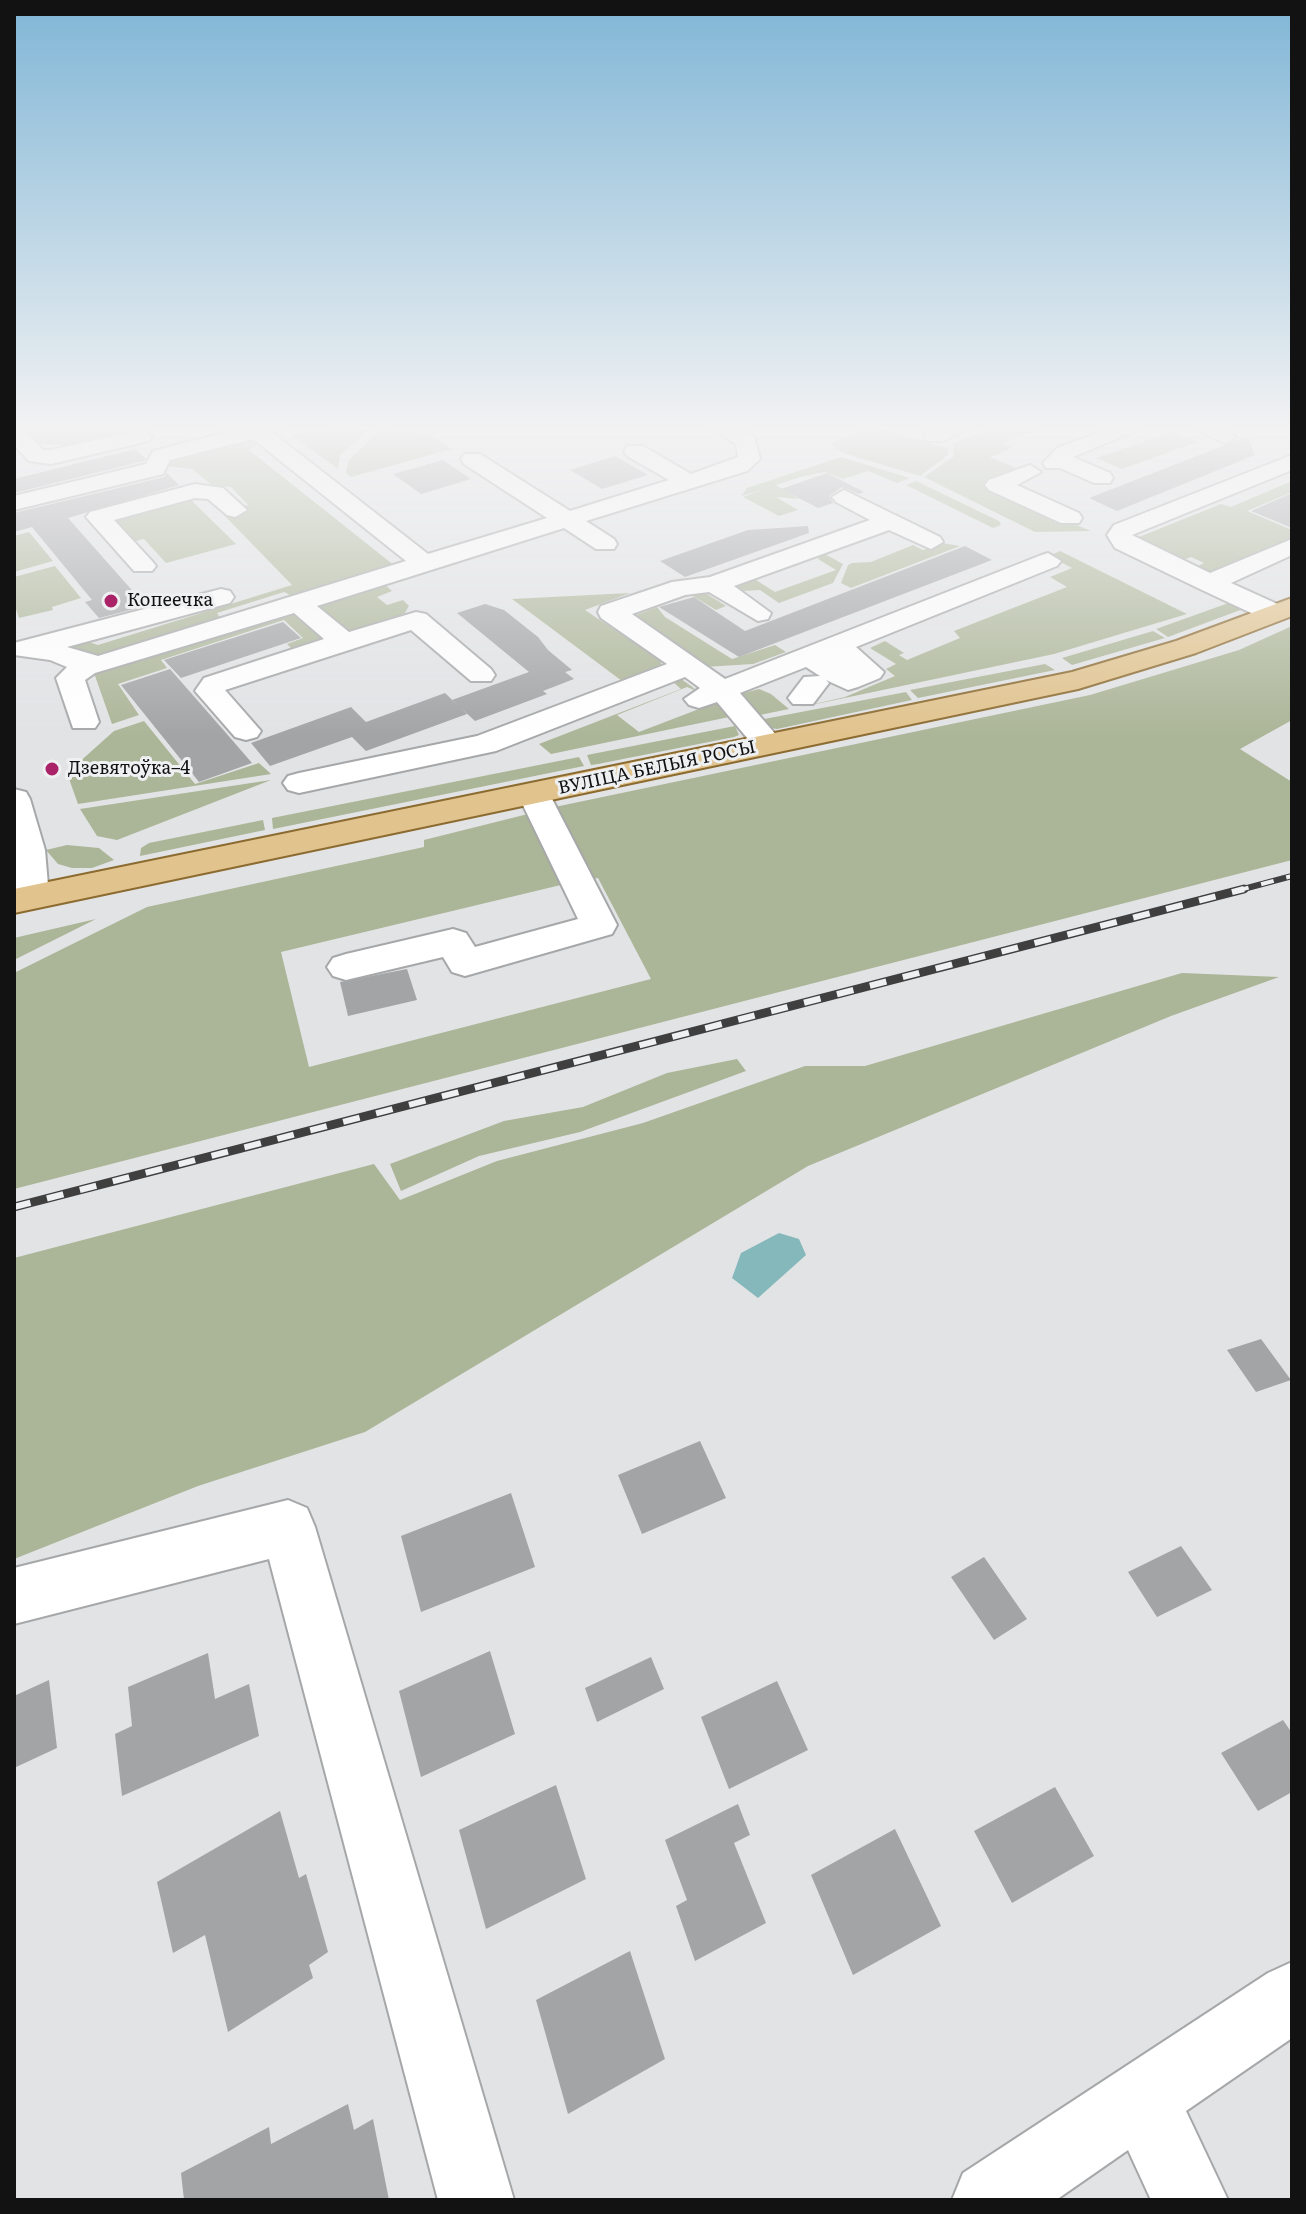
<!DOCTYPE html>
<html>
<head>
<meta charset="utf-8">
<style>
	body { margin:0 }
	#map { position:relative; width:1306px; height:2214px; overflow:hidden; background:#e2e3e5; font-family:Literata,serif }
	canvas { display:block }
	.frame { position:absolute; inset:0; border:16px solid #121213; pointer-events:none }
</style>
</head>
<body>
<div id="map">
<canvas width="1306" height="2214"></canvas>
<div class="frame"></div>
</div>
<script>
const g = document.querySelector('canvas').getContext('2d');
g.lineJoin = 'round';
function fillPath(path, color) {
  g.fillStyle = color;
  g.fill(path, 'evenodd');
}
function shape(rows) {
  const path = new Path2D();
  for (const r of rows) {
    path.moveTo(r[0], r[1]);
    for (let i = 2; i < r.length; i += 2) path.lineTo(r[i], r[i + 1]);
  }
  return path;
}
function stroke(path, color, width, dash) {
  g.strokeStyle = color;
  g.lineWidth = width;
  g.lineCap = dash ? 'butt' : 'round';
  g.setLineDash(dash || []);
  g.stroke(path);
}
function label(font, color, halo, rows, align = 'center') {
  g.font = font + ' Literata,serif';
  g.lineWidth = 6;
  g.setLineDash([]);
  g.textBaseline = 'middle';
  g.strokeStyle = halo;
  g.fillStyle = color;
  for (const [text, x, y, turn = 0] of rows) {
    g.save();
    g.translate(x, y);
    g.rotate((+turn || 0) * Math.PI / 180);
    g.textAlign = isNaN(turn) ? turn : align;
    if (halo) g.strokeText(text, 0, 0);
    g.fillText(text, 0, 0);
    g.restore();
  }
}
fillPath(shape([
	[26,427,116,427,124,434,72,446,41,444],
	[872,427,948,448,948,455,920,476,846,454,830,444],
	[998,427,1044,427,1003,443,1012,448,990,457,1025,472,986,488,1091,531,1035,532,924,477,954,456,953,443],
	[369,430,340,455,338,469,290,434],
	[379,431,428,434,452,449,351,477,346,473,348,461],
	[1172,432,1197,442,1122,469,1096,458],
	[257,437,264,442,249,450,395,566,312,592,292,596,284,592,217,613,221,619,96,658,59,648,83,640,98,645,292,585,221,512,248,505,231,487,212,485,192,469,165,466,165,458],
	[841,457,910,478,897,483,868,471,843,479,825,472,804,476,776,485,799,499,776,497,798,510,779,516,743,497,762,490,741,496,747,488],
	[916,481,999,521,1001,525,993,528,906,485],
	[1292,481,1292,492,1247,511,1292,530,1292,540,1212,577,1190,570,1204,563,1191,557,1183,560,1150,545,1136,543,1139,537,1221,504,1231,507],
	[187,496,236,544,166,563,144,539,125,544,101,518],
	[29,532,53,561,14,572,14,536],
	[942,543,960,546,851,588,841,583,848,565,852,563,871,562,913,545,923,550],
	[1060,551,1187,614,1054,654,797,708,845,697,895,676,886,669,896,664,870,648,885,641,904,653,899,655,907,660,960,638,954,631,1067,587,1050,577,1072,568,1049,556],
	[823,553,843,564,833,583,779,603,760,590,743,591,733,583,753,578,775,592,836,570,818,559],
	[55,566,81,598,52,607,53,610,19,618,14,603,14,577],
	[383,583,392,591,377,597,387,605,403,600,409,606,403,616,346,632,320,609,325,601],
	[630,593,585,610,661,661,661,665,622,681,512,599],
	[693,593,707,594,726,606,716,610,691,595,657,607,665,617,732,659,775,645,786,652,753,664,704,667,637,621,634,616],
	[1234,601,1243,609,1168,637,1156,629],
	[293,610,327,639,293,650,287,644,303,638,284,620,161,660,167,668,118,684,139,715,112,724,94,673],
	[1292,626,1292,720,1240,749,1292,782,1292,860,14,1189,14,973,147,907,424,847,424,840,532,813,565,884,281,952,309,1067,651,979,598,878,584,880,550,808,1090,695,1239,650],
	[1153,631,1165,638,1072,665,1062,658],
	[1045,664,1055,670,918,698,910,690],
	[680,678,699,692,687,687,617,715,639,732,712,704,719,704,734,716,551,754,539,744,681,689,672,681],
	[759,689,771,694,789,709,750,717,740,694],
	[906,692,912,700,777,729,763,727,759,720],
	[144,721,195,784,259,763,271,774,78,804,67,773,114,731],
	[735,726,739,735,734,737,598,764,591,765,587,755],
	[579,757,584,766,273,829,272,818],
	[271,780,117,840,97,836,80,809],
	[263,820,265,830,140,856,141,848,149,843],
	[67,845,99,848,114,860,92,868,72,868,58,864,46,850],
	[96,919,14,960,14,938],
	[1182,973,1279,977,1171,1016,808,1166,365,1432,198,1486,14,1559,14,1258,374,1164,400,1200,497,1161,643,1123,805,1066,865,1066],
	[737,1059,746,1071,580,1132,479,1156,401,1191,390,1164,504,1121,583,1107,667,1073]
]), '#abb597');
fillPath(shape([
	[779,1233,799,1239,806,1255,758,1298,732,1278,741,1253]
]), '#85b8bb');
fillPath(shape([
	[1248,436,1255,455,1117,511,1089,498],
	[135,449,146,459,144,461,14,493,14,479],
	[615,456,648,475,602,489,570,470],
	[443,460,471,479,421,494,393,474],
	[167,473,179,485,68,518,146,606,99,618,85,602,92,600,32,527,14,532,14,513,164,477],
	[827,473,864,492,859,494,842,487,829,496,833,503,818,508,781,489],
	[1292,493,1292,528,1251,511],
	[808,526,809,533,685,577,660,561,748,530],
	[965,546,992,560,739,657,659,607,694,597,745,631],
	[485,604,504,610,538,637,548,650,572,670,565,672,574,679,543,691,547,694,475,721,452,700,529,672,457,613],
	[283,622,301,638,181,678,164,660],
	[170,669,226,733,252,763,199,782,121,685],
	[445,693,467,714,366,751,352,737,270,766,251,743,351,707,366,722],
	[407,969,417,1000,348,1016,340,982],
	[1261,1339,1291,1380,1256,1392,1227,1350],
	[700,1441,726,1498,642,1534,618,1475],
	[511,1493,535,1567,421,1612,401,1536],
	[1181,1546,1212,1590,1157,1617,1128,1572],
	[984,1557,1027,1619,994,1640,951,1577],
	[490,1651,515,1734,421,1777,399,1691],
	[208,1653,215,1699,249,1684,259,1736,122,1796,115,1734,132,1726,128,1687],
	[651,1657,664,1689,597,1722,585,1688],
	[49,1680,57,1748,14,1768,14,1696],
	[777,1681,808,1750,729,1789,701,1717],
	[1283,1720,1292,1733,1292,1792,1258,1811,1221,1753],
	[556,1785,586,1879,486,1929,459,1830],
	[1055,1787,1094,1856,1012,1903,974,1831],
	[738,1804,750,1835,734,1843,766,1923,695,1961,676,1906,687,1900,665,1840],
	[280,1811,299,1878,306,1874,328,1952,309,1965,313,1978,228,2032,205,1935,173,1953,157,1882],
	[895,1829,941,1926,853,1975,811,1875],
	[630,1951,665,2059,568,2114,536,2000],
	[348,2104,354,2130,373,2119,389,2200,184,2200,181,2173,269,2127,271,2144]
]), '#a3a4a6');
const minor = shape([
	[14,427,22,427,43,450,51,450,141,430,152,436,149,441,51,464,29,461,14,445,14,427],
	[247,427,283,427,273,433,428,554,547,518,464,464,461,459,464,454,480,454,570,511,669,480,627,456,624,451,627,446,643,446,691,474,738,457,736,444,709,427,736,427,754,436,760,459,747,471,586,521,614,539,617,544,614,549,596,549,564,528,317,606,349,632,416,612,426,614,491,669,495,675,491,681,471,681,411,630,225,690,261,731,257,737,246,740,235,737,195,691,204,678,324,639,294,613,95,673,85,680,99,722,95,728,73,728,56,678,67,667,50,660,14,655,14,643,221,589,230,591,234,597,230,603,67,647,98,656,406,561,253,439,170,460,163,474,14,510,14,496,146,464,153,451,247,427],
	[939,427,970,427,943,441,927,441,924,436,927,431,939,427],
	[1114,427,1145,427,1073,457,1110,473,1113,478,1110,483,1094,483,1060,468,1046,468,1043,463,1057,448,1114,427],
	[1191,427,1220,427,1236,437,1225,443,1191,427],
	[1292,455,1292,470,1132,535,1210,573,1292,539,1292,555,1231,583,1284,607,1287,613,1284,619,1264,619,1200,589,1115,548,1107,535,1114,525,1292,455],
	[1030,465,1041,472,1017,485,1079,513,1082,518,1079,523,1061,523,989,490,985,485,989,480,1030,465],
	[195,484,223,488,247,510,235,517,227,515,208,499,195,498,114,520,152,561,156,566,152,571,134,571,86,517,90,512,195,484],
	[844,490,940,537,943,542,931,549,889,530,734,586,771,613,768,619,758,621,709,592,685,595,632,614,725,679,1039,556,1048,553,1061,561,1057,566,856,647,884,672,880,678,858,687,848,690,826,680,829,683,813,704,793,704,788,698,804,677,820,676,806,667,740,693,784,744,780,751,758,751,717,702,699,708,689,705,684,699,700,688,685,677,496,751,299,793,288,790,283,783,288,776,299,773,477,736,667,664,601,618,598,612,601,606,672,582,710,577,870,520,836,502,832,497,844,490],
	[533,783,544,786,549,793,617,925,612,934,465,976,452,972,443,957,346,980,333,976,327,967,333,958,346,954,453,929,466,933,475,947,578,919,517,793,522,786,533,783],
	[14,789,26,792,30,799,45,850,49,897,44,905,31,909,18,905,14,898,14,789],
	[288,1500,307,1508,315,1527,514,2200,438,2200,269,1559,14,1624,14,1568,288,1500],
	[1292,1962,1292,2038,1186,2111,1228,2200,1151,2200,1128,2150,1056,2200,952,2200,963,2173,1268,1973,1292,1962]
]);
const major = shape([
	[1292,598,1292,616,1196,653,1078,689,14,913,14,889,1072,672,1176,641,1292,598]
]);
stroke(minor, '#a6a7a8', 4);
stroke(major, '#8c6b31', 4);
fillPath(minor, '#fff');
fillPath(major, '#e1c38d');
const railFar1 = shape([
	[1236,891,1292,876]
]);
const rail = shape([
	[14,1207,1244,889]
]);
stroke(railFar1, '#3f3f40', 6);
stroke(rail, '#3f3f40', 9);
stroke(railFar1, '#eff0f2', 4, [13]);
stroke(rail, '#eff0f2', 6, [17]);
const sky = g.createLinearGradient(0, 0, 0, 737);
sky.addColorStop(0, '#80b6d6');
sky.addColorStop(0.58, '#f2f2f3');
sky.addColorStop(1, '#f2f2f300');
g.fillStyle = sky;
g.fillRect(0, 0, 1306, 737);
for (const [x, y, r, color] of [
	[111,601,8,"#aa2368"],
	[52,769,8,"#aa2368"]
]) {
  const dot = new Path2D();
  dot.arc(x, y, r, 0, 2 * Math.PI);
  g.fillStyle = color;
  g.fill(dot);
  stroke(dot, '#eff0f2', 3);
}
label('18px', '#121213', '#eff0f2', [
	["Копеечка",127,601],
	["Дзевятоўка–4",68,769]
], 'left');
label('18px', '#121213', '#eff0f2', [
	["ВУЛІЦА БЕЛЫЯ РОСЫ",657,768,-12]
]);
</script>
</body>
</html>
